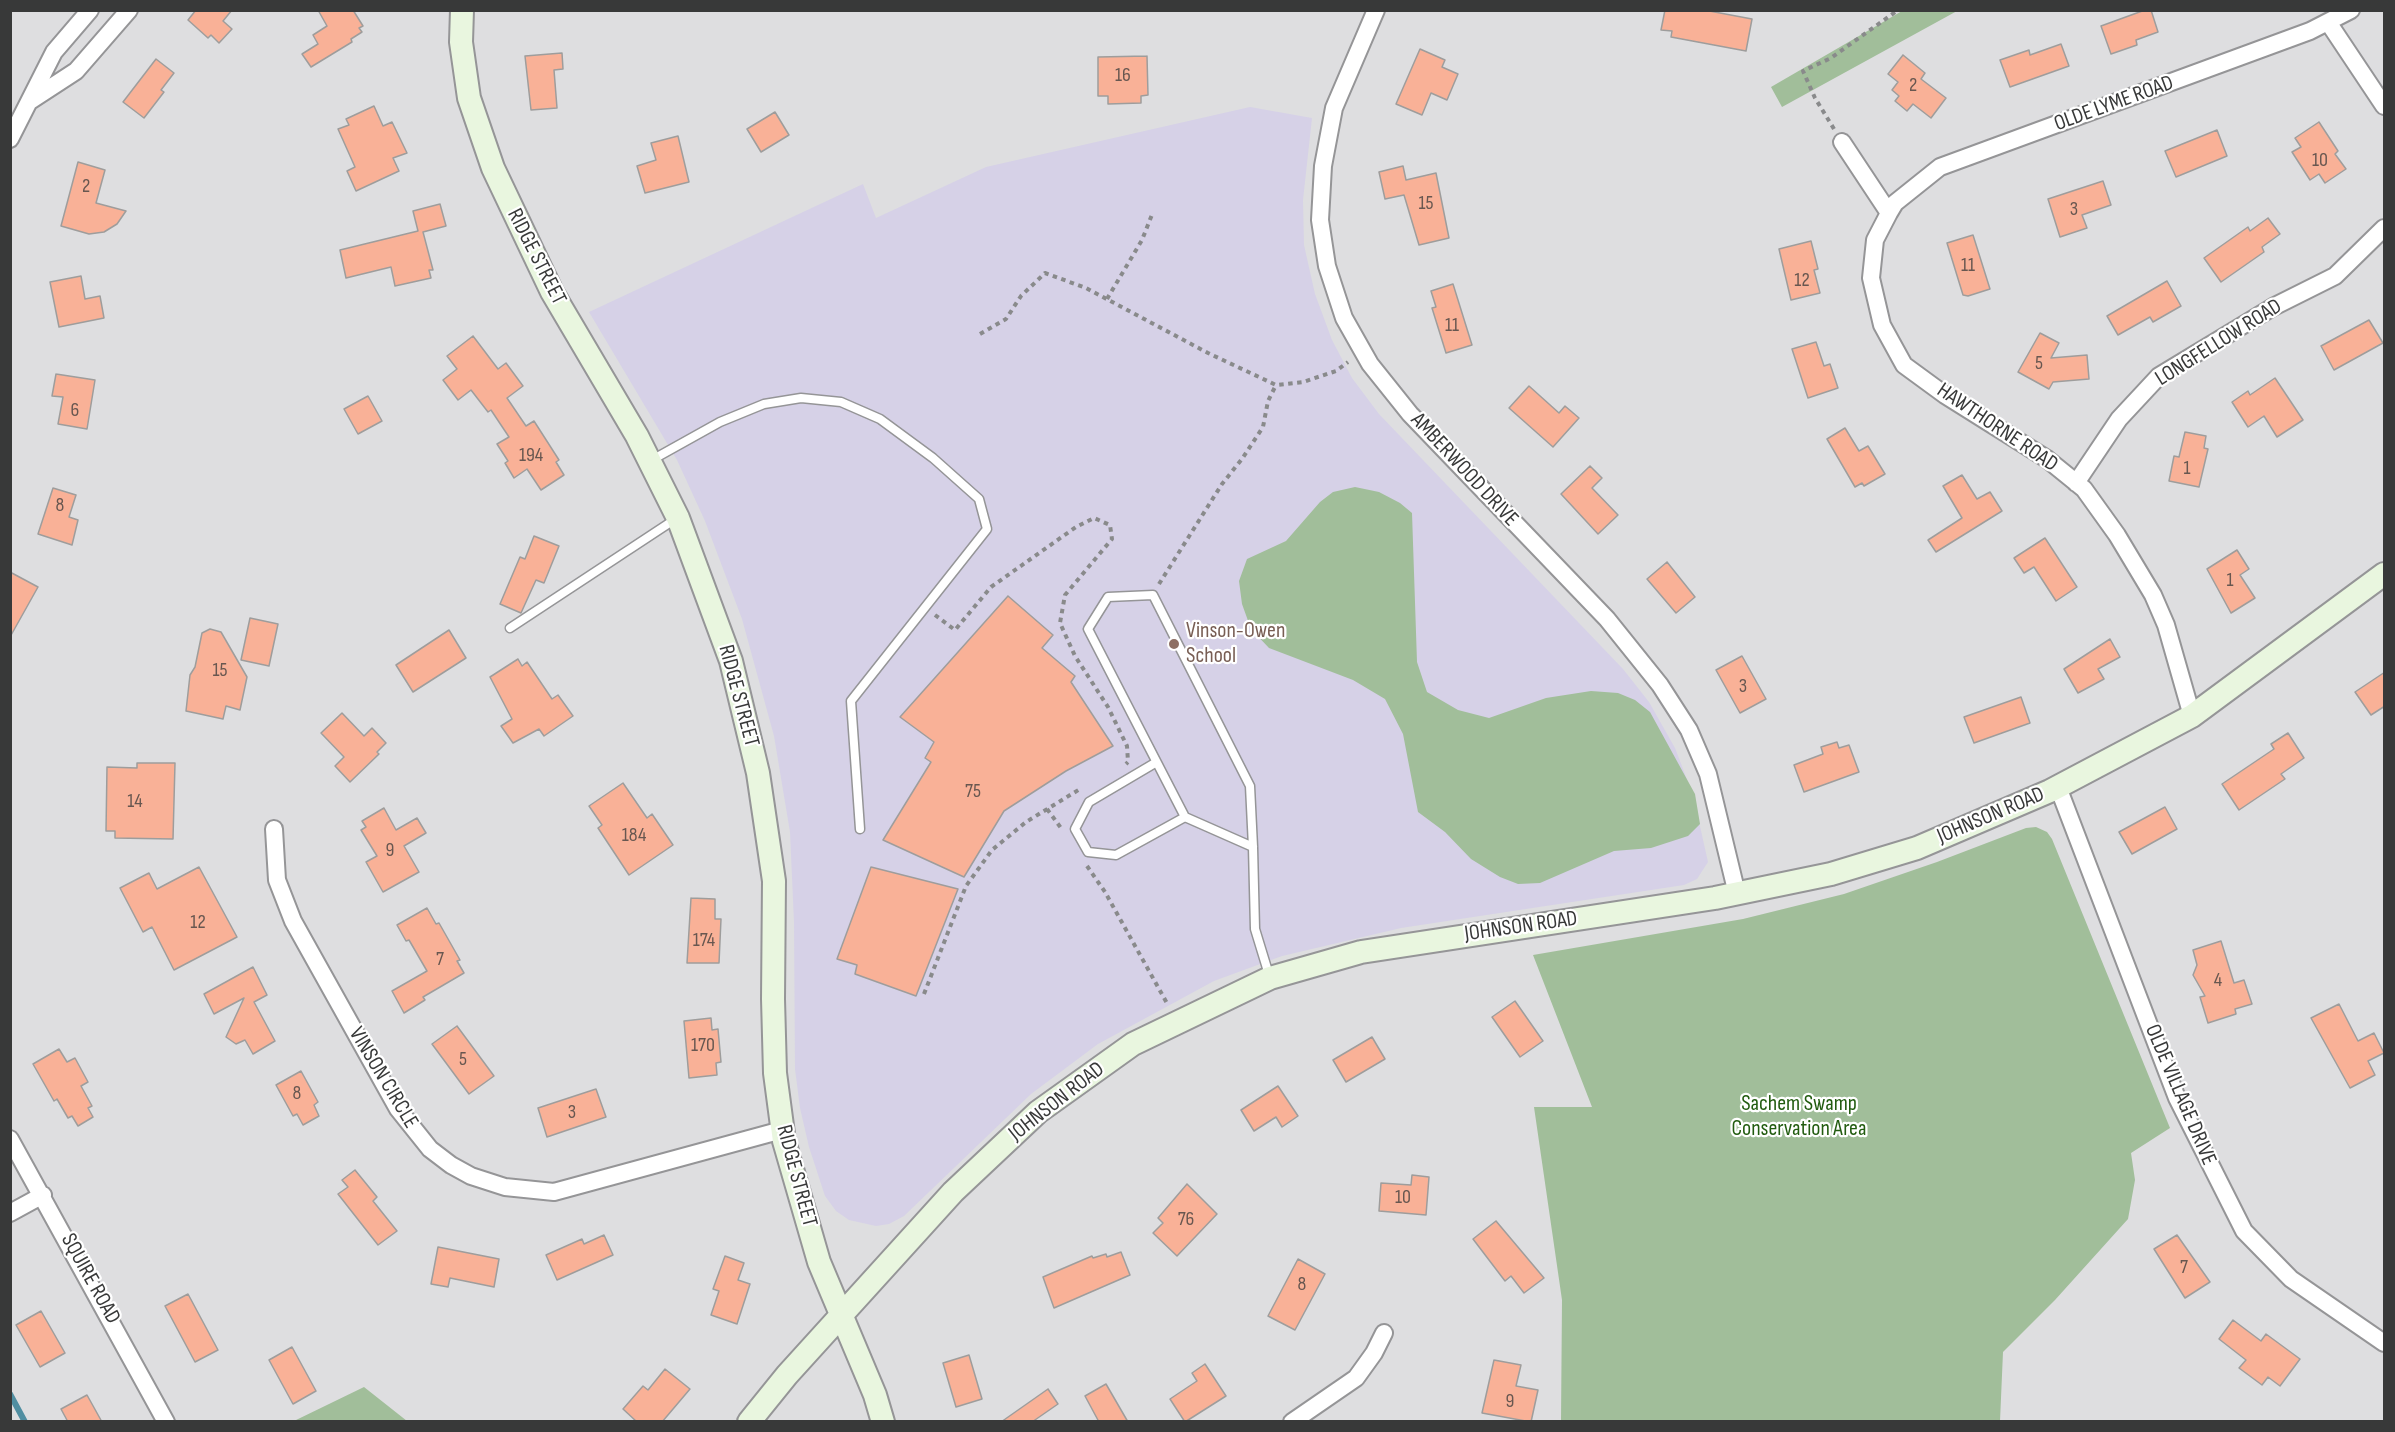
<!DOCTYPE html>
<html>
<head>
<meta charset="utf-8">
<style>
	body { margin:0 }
	#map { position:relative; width:2395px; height:1432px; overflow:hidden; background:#dedee0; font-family:"Sofia Sans Condensed",sans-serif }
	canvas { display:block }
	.frame { position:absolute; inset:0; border:12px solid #383939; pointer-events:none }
</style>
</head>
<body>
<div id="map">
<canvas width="2395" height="1432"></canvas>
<div class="frame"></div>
</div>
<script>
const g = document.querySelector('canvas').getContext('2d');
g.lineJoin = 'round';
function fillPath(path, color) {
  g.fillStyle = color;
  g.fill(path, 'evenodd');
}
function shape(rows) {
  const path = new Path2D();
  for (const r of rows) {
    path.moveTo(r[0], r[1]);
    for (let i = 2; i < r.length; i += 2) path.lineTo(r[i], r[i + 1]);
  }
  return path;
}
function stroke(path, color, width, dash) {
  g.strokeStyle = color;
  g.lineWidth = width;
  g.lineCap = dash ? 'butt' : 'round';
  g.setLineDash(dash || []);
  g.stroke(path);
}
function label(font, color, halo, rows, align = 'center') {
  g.font = font + ' "Sofia Sans Condensed",sans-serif';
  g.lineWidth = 4.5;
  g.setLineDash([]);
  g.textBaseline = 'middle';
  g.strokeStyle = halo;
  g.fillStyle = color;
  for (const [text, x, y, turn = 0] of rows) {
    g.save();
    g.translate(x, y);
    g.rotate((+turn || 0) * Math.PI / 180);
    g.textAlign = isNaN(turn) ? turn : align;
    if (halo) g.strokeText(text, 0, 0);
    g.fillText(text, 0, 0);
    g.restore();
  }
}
fillPath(shape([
	[1250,107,1312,118,1303,200,1304,245,1315,294,1332,340,1352,378,1379,414,1623,669,1649,702,1675,748,1693,795,1708,862,1697,879,1684,885,1401,928,1282,956,1214,981,1098,1044,1031,1094,904,1216,889,1224,876,1226,849,1220,836,1211,825,1196,809,1147,800,1108,795,1069,794,922,790,832,774,736,742,619,705,521,677,460,589,312,863,184,876,218,986,167]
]), '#d6d1e7');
fillPath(shape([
	[1902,11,1957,11,1782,107,1771,87],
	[1355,487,1379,492,1400,503,1412,513,1417,662,1427,692,1458,710,1489,718,1546,698,1591,691,1618,693,1635,700,1650,712,1695,794,1700,824,1688,836,1651,848,1614,851,1540,883,1518,884,1500,877,1471,859,1445,832,1418,812,1403,734,1385,699,1353,680,1269,648,1251,629,1242,604,1239,581,1247,559,1286,541,1320,502,1333,492],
	[2036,827,2047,832,2052,839,2170,1128,2131,1153,2135,1180,2128,1219,2055,1300,2003,1352,2000,1421,1561,1421,1562,1300,1534,1107,1592,1107,1533,955,1743,919,1844,894,1937,862,2026,828],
	[364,1387,407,1421,294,1421]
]), '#a1be9a');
stroke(shape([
	[10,1394,25,1422]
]), '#508ea1', 6);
const building = shape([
	[196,10,232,10,223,21,232,29,219,43,211,35,208,38,188,20,196,10],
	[318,10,353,10,363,26,359,28,362,32,351,39,352,42,311,67,302,54,318,44,313,35,327,26,318,10],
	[1665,10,1704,10,1752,19,1746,51,1671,37,1672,31,1661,30,1665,10],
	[2145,10,2151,10,2158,32,2136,40,2137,45,2111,54,2101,26,2145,10],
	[2061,44,2069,66,2010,87,2000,60,2029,50,2030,55,2061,44],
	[1420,49,1445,60,1442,67,1458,74,1447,100,1431,93,1422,115,1396,104,1420,49],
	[562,53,563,69,554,70,557,108,531,110,525,56,562,53],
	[1903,55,1925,73,1921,79,1946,98,1931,118,1913,104,1907,111,1895,101,1899,96,1892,90,1898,82,1888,74,1903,55],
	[1147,56,1148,95,1141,96,1141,103,1108,104,1108,96,1098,96,1098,57,1147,56],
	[156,59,174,73,161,90,164,92,144,118,123,102,156,59],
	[374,106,383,126,392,122,407,153,393,158,399,171,356,191,347,171,355,167,338,129,349,125,346,119,374,106],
	[775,112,789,135,761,152,747,129,775,112],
	[2319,122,2338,151,2335,154,2346,169,2325,183,2319,174,2310,180,2292,152,2301,147,2295,138,2319,122],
	[2217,130,2227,156,2176,177,2165,151,2217,130],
	[678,136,689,182,645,193,637,166,656,160,651,143,678,136],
	[78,162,105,170,96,203,126,211,117,224,104,232,89,234,61,226,78,162],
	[1403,166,1406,180,1436,173,1449,238,1419,245,1404,195,1385,199,1379,172,1403,166],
	[2103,181,2111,205,2082,215,2087,228,2060,237,2048,199,2103,181],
	[440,204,446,226,423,232,433,270,429,270,431,278,395,286,391,267,346,278,340,250,418,231,413,211,440,204],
	[2268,218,2280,234,2262,247,2264,252,2221,282,2204,258,2248,227,2250,231,2268,218],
	[1973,235,1990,289,1968,296,1963,295,1947,243,1973,235],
	[1811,241,1818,269,1814,270,1820,293,1791,300,1779,249,1811,241],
	[81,276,85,299,100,296,104,318,59,327,50,282,81,276],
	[2167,281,2181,306,2153,322,2150,317,2118,335,2107,316,2167,281],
	[1453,284,1472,345,1446,353,1432,308,1436,307,1431,291,1453,284],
	[2369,320,2383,343,2334,370,2321,346,2369,320],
	[2040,333,2059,343,2051,358,2087,355,2089,379,2053,382,2049,389,2018,372,2040,333],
	[473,336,498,369,506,363,523,386,507,398,526,426,534,421,559,460,556,462,564,475,541,490,527,469,514,478,505,463,508,461,497,444,509,437,491,410,488,412,471,390,458,400,443,380,457,369,447,356,473,336],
	[1816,342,1824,366,1830,364,1838,388,1808,398,1792,349,1816,342],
	[56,374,95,380,87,429,58,424,63,397,52,396,56,374],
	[2275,378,2303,420,2277,437,2264,416,2248,427,2232,402,2248,391,2250,395,2275,378],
	[1529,386,1559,413,1565,406,1579,418,1553,447,1509,408,1529,386],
	[368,396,382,421,358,434,344,409,368,396],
	[1845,428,1859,451,1868,446,1885,474,1864,486,1862,483,1855,487,1827,439,1845,428],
	[2185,432,2206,436,2204,448,2208,449,2199,487,2169,481,2174,456,2179,457,2185,432],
	[1590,466,1602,478,1592,488,1618,515,1598,534,1561,494,1590,466],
	[1962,475,1977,499,1990,492,2002,511,1936,552,1928,540,1962,518,1943,486,1962,475],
	[53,488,76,495,69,517,78,520,72,545,38,534,53,488],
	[534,536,559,546,544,583,536,580,521,613,500,604,520,557,525,559,534,536],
	[2045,538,2077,587,2056,601,2034,567,2024,573,2014,558,2045,538],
	[2237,550,2249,569,2240,575,2255,598,2231,613,2207,569,2237,550],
	[1667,562,1695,597,1676,613,1647,579,1667,562],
	[10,572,38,587,10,637,10,572],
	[1008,596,1053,635,1042,648,1075,676,1071,682,1113,746,1066,771,1004,811,964,877,883,840,931,762,925,758,934,742,900,717,1008,596],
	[250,618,278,624,269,666,241,660,250,618],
	[210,629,221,632,247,677,240,710,226,706,223,719,186,711,190,675,195,667,202,633,210,629],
	[449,630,466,658,413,692,396,665,449,630],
	[2110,639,2120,657,2098,669,2104,679,2078,693,2064,669,2110,639],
	[1742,656,1766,699,1740,713,1716,670,1742,656],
	[518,659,522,666,527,662,552,699,558,695,573,716,544,736,539,729,513,743,501,726,512,719,490,677,518,659],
	[2385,672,2385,706,2371,715,2355,692,2385,672],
	[2021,697,2030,723,1974,743,1964,717,2021,697],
	[342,713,364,736,372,728,386,743,377,752,379,754,350,782,335,766,344,757,321,733,342,713],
	[2288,733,2304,758,2281,774,2285,779,2239,810,2222,784,2274,749,2271,744,2288,733],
	[1837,742,1839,748,1849,745,1859,772,1804,792,1794,765,1823,754,1821,747,1837,742],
	[137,763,175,763,173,839,115,838,115,831,106,831,107,767,137,768,137,763],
	[623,783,647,818,652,814,673,845,629,875,598,828,602,825,589,806,623,783],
	[2165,807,2177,829,2132,854,2119,832,2165,807],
	[384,808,396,830,417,818,426,833,404,846,419,872,383,892,366,862,377,856,361,830,366,827,362,821,384,808],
	[199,867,237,937,174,970,152,927,143,932,120,888,149,873,157,889,199,867],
	[871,867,958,889,916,996,855,974,857,965,837,959,871,867],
	[691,898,715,899,715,919,721,919,719,963,687,963,691,898],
	[427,908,436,924,439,923,460,960,457,961,464,973,423,997,425,1000,404,1013,392,991,427,971,409,940,406,941,397,925,427,908],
	[2221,941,2234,983,2244,980,2252,1004,2235,1009,2236,1014,2208,1023,2200,997,2205,996,2193,975,2197,965,2193,950,2221,941],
	[253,967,267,995,254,1002,275,1041,253,1054,245,1040,236,1044,226,1037,244,998,214,1014,204,994,253,967],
	[1515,1001,1543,1041,1520,1057,1492,1017,1515,1001],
	[2339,1004,2358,1041,2374,1033,2384,1053,2368,1061,2375,1075,2350,1088,2311,1018,2339,1004],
	[711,1018,712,1030,718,1029,721,1062,716,1063,717,1075,689,1078,684,1021,711,1018],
	[457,1026,494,1076,469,1094,432,1044,457,1026],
	[1372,1037,1385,1059,1346,1082,1333,1060,1372,1037],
	[59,1049,67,1062,75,1058,88,1082,81,1086,92,1106,88,1108,93,1117,78,1126,72,1116,68,1118,57,1099,54,1101,33,1064,59,1049],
	[301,1071,318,1102,314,1105,319,1116,303,1125,297,1114,293,1116,276,1085,301,1071],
	[1278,1086,1298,1116,1282,1127,1276,1117,1254,1131,1241,1110,1278,1086],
	[596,1089,606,1117,547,1137,538,1108,596,1089],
	[355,1170,377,1197,373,1201,397,1231,378,1245,338,1194,348,1187,342,1180,355,1170],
	[1412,1175,1429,1177,1426,1215,1379,1211,1381,1183,1411,1185,1412,1175],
	[1187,1184,1217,1214,1177,1256,1153,1233,1163,1223,1158,1218,1187,1184],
	[1496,1221,1544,1278,1524,1293,1511,1276,1505,1281,1473,1239,1496,1221],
	[604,1235,613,1255,557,1280,546,1255,582,1239,584,1244,604,1235],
	[2177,1235,2210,1282,2185,1298,2154,1249,2177,1235],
	[438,1247,499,1259,494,1287,450,1278,448,1287,431,1284,438,1247],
	[1121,1252,1130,1275,1054,1308,1043,1277,1092,1256,1093,1258,1106,1254,1107,1257,1121,1252],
	[725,1256,744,1263,738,1280,750,1284,737,1324,711,1315,719,1291,713,1289,725,1256],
	[1298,1259,1325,1274,1295,1330,1268,1316,1298,1259],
	[188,1294,218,1350,195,1362,165,1306,188,1294],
	[41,1311,65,1353,40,1367,16,1325,41,1311],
	[2233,1320,2261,1341,2266,1334,2300,1359,2280,1386,2268,1377,2262,1385,2239,1368,2246,1360,2219,1339,2233,1320],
	[292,1347,316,1391,293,1404,269,1360,292,1347],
	[969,1355,982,1399,956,1407,943,1363,969,1355],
	[1494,1360,1521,1365,1516,1386,1538,1390,1531,1422,1482,1413,1494,1360],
	[1205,1364,1226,1396,1185,1422,1170,1399,1197,1381,1192,1373,1205,1364],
	[665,1369,690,1389,662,1422,637,1422,623,1409,643,1386,648,1390,665,1369],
	[1106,1384,1128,1422,1099,1422,1085,1396,1106,1384],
	[1048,1389,1058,1404,1032,1422,1001,1422,1048,1389],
	[87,1395,102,1422,68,1422,61,1409,87,1395]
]);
fillPath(building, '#f9b197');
stroke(building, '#9e9d9c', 1.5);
const lane = shape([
	[650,461,720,422,764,404,801,398,841,402,880,419,933,458,979,499,987,529,851,701,860,829],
	[510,628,677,518],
	[1155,763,1089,802,1075,829,1088,852,1116,855,1185,817],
	[1253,847,1185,817,1088,629,1108,597,1153,595,1250,786,1253,847,1255,929,1270,978]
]);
const street = shape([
	[1376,10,1334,108,1323,166,1320,220,1327,266,1344,318,1370,364,1410,414,1607,619,1660,685,1689,730,1708,774,1737,894],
	[2328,22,2384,106],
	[30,101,76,71,129,10],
	[10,139,54,52,90,10],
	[1842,142,1889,213,1875,240,1871,278,1882,325,1904,365,1945,395,2047,459,2084,489,2117,535,2153,595,2166,625,2192,716],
	[1889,213,1895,203,1940,167,2310,31,2351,10],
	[2076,483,2119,419,2159,376,2273,307,2335,276,2384,228],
	[2058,787,2177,1098,2244,1231,2291,1279,2384,1343],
	[274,829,277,880,293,921,398,1109,430,1149,451,1165,471,1176,505,1187,554,1192,782,1130],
	[10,1139,166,1422],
	[10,1213,43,1195],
	[1292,1422,1356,1378,1374,1353,1384,1333]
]);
const secondary = shape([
	[462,10,461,42,469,98,493,168,552,292,637,436,678,518,731,661,758,773,774,881,773,999,775,1073,784,1141,819,1262,875,1395,883,1422],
	[749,1422,787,1375,953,1192,1038,1112,1133,1044,1270,978,1361,952,1715,898,1831,874,1917,848,2050,791,2192,716,2384,574]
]);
stroke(lane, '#959597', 11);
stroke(street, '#959597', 20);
stroke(secondary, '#959597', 26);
stroke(shape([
	[1834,129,1815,98,1803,71,1831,58,1898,10],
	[1107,299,1142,240,1153,212],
	[980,334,1006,319,1021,296,1045,273,1086,288,1208,353,1276,385,1303,382,1336,371,1348,362],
	[1159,584,1222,484,1242,459,1263,427,1268,401,1276,385],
	[935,615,955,630,991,587,1076,527,1094,518,1110,525,1112,539,1065,595,1060,623,1075,656,1108,707,1127,746,1128,762,1126,764],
	[1047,809,1061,828],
	[1087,866,1105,892,1168,1005],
	[924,994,966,886,992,850,1026,822,1080,789]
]), '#898a8b', 4, [4.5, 4.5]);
stroke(lane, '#fff', 8);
stroke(street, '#fff', 16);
stroke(secondary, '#e9f6df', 22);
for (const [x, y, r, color] of [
	[1174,644,6,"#8d6e63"]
]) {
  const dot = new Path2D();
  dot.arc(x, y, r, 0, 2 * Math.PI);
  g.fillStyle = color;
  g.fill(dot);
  stroke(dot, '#fff', 2);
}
label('20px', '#685750', null, [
	["16",1123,76],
	["2",1913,86],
	["10",2320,161],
	["2",86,187],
	["15",1426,204],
	["3",2074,210],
	["11",1968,266],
	["12",1802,281],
	["11",1452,326],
	["5",2039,364],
	["6",75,411],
	["194",531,456],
	["1",2187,469],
	["8",60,506],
	["1",2230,581],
	["15",220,671],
	["3",1743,687],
	["75",973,792],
	["14",135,802],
	["184",634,836],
	["9",390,851],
	["12",198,923],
	["174",704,941],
	["7",440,960],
	["4",2218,981],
	["170",703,1046],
	["5",463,1060],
	["8",297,1094],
	["3",572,1113],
	["10",1403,1198],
	["76",1186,1220],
	["7",2184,1268],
	["8",1302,1285],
	["9",1510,1402]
]);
label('22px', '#383939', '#fff', [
	["OLDE LYME ROAD",2114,104,-20],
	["RIDGE STREET",536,257,63],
	["LONGFELLOW ROAD",2219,343,-32],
	["HAWTHORNE ROAD",1997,428,34],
	["AMBERWOOD DRIVE",1464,470,47],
	["RIDGE STREET",738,696,75],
	["JOHNSON ROAD",1991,816,-23],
	["JOHNSON ROAD",1521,927,-8],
	["VINSON CIRCLE",383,1078,59],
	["OLDE VILLAGE DRIVE",2180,1095,67],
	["JOHNSON ROAD",1057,1102,-38],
	["RIDGE STREET",796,1176,75],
	["SQUIRE ROAD",90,1279,61]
]);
label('22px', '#785e54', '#fff', [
	["Vinson-Owen",1186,631],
	["School",1186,656]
], 'left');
label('22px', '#225c10', '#fff', [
	["Sachem Swamp",1799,1104],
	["Conservation Area",1799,1129]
]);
</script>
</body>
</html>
